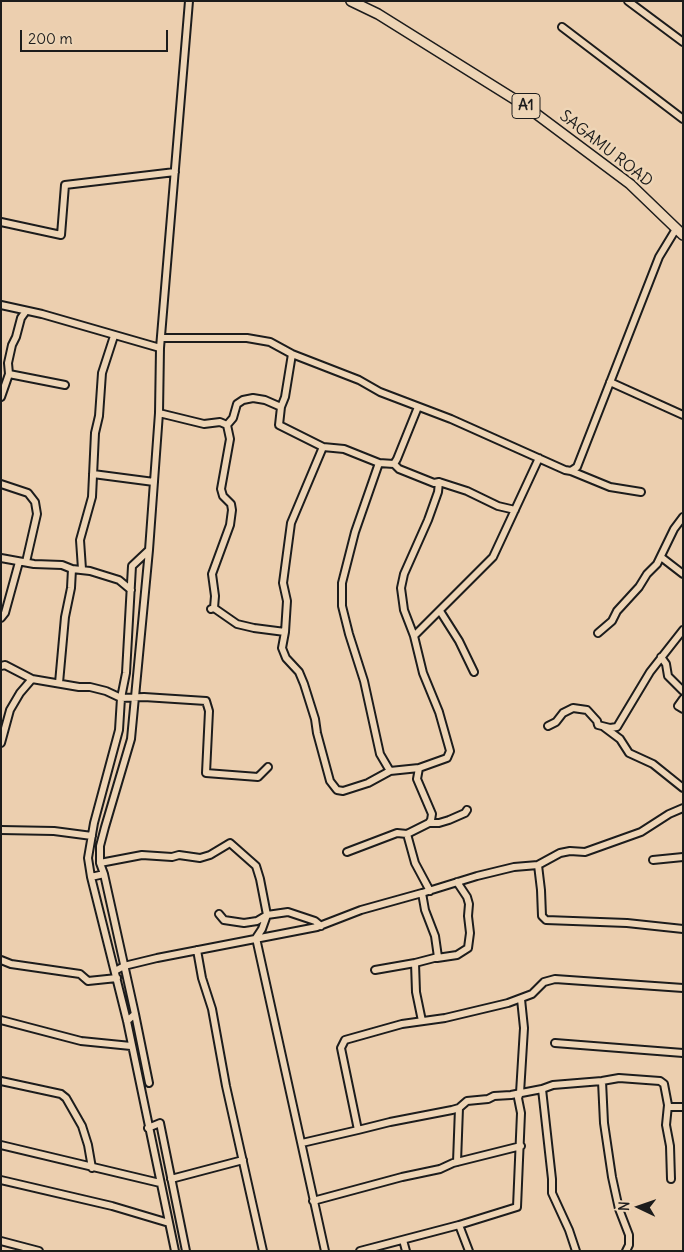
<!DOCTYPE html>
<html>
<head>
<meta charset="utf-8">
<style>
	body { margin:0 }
	#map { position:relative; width:684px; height:1252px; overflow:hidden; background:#eccfaf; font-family:Delius,sans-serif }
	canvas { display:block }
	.frame { position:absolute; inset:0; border:2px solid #1c1c1c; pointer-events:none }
	.north { position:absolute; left:614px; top:1182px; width:50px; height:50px; -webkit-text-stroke:4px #eed5b6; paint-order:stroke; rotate:273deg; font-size:14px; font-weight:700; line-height:20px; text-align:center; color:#1c1c1c }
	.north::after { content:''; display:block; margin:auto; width:18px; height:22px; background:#1c1c1c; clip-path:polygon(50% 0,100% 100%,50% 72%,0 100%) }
	.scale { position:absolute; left:20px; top:30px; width:148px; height:22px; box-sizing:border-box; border:2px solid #1c1c1c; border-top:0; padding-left:6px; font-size:15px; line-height:18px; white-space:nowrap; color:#1c1c1c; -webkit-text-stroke:4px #eed5b6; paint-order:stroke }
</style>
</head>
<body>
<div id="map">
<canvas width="684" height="1252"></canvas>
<div class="frame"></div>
<div class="north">N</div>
<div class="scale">200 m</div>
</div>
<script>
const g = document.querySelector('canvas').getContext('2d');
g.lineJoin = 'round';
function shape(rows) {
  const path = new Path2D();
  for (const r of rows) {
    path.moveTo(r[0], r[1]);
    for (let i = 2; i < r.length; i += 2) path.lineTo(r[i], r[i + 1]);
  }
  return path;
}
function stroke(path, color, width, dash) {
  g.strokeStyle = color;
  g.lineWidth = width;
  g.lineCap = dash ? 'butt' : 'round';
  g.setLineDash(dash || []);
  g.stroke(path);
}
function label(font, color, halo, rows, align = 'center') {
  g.font = font + ' Delius,sans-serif';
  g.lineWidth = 5;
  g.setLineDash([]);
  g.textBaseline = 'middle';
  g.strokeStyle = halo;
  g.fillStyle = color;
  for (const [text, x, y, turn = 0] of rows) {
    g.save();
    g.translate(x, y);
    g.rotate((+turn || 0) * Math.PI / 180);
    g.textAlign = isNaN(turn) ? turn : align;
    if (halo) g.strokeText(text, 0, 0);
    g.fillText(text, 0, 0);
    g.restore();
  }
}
const minor = shape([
	[628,1,683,42],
	[562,27,683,119],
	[1,222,61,235,65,185,175,172],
	[1,305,42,314,160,348],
	[161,338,247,338,270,342,292,354,359,380,380,392,451,419,565,470,571,471,610,487,641,492],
	[292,354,285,397,281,407,279,425,323,447,344,449,379,463,394,464,397,459,418,407],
	[9,374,65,385],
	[610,382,683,415],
	[1,397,9,374,8,363,12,345,16,337,21,318,26,311],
	[159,413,204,424,220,422,227,425,230,439,221,489,223,496,231,504,232,510,230,525,212,574,215,596,214,608],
	[227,425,233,418,237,404,243,400,253,398,265,400,281,407],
	[323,447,291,523,283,583,287,601,285,632,282,648,286,658,299,672,304,684,315,719,317,733,330,781,337,790,343,791,368,783,390,771,380,754,364,681,349,634,342,606,342,583,355,532,379,463],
	[394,464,399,469,434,483,439,482,467,491,498,506,515,510],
	[571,471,577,467,659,257,676,229],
	[93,474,154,482],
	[1,484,28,493,35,502,37,514,26,562],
	[661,557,683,574],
	[1,558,34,564,62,565,72,569,90,571,119,580,131,590],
	[82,569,80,540,92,497,95,433,99,416,102,373,114,336],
	[211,609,214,608,237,624,254,628,285,632],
	[440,611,459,641,474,672],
	[1,618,5,613,19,562],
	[598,633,612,621,617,611,639,587,647,574,657,564,674,529,683,517],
	[414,636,493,557,539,458],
	[661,657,666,664,668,676,683,691],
	[1,666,5,665,32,679,79,687,90,687,106,691,121,698,144,697,206,701,209,711,206,773,258,777,268,767],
	[59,683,65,617,71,588,72,569],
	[683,699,678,706,683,709],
	[548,726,556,722,563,713,573,708,587,710,597,721,598,725,610,728,617,727,650,672,683,630],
	[604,727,620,739,629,753,653,764,683,788],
	[1,743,10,710,20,693,32,679],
	[419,768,417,779,432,814,431,820,429,823],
	[390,771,419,768,447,758,450,751,439,712,423,673,414,636,404,610,401,588,404,574,428,520,438,492,439,482],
	[1,830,54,831,92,836],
	[407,834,415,863,430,891],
	[347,852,397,833,407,834,429,823,439,823,449,820,465,813,467,810],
	[653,860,683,857],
	[100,863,100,846,105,827,131,739,149,550],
	[538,865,541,890,542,916,546,920,627,923,683,929],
	[104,874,100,863,142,855,172,857,179,855,200,858,210,855,230,843,256,866,260,879,267,915,262,929,256,938,325,1251],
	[91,877,104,874,135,1014,127,1021],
	[219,914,224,920,244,923,257,921,267,915,288,912,315,921,321,926],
	[197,950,202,978,212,1009,226,1086,263,1251],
	[437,958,457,955,468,948,470,933,468,916,469,904,467,897,457,882],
	[1,960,11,964,80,974,88,981,117,978],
	[415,963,416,992,422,1021],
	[375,970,415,963,438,957,435,936,425,910,422,893],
	[115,971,124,966,157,958,317,927,361,910,422,893,477,876,514,867,538,865,560,853,570,851,585,852,641,832,669,814,683,808],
	[135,1014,149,1083],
	[1,1020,81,1041,131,1046],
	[555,1043,683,1053],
	[1,1081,61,1094,66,1098,82,1126,88,1145,92,1168],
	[602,1081,604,1123,612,1177,619,1209,629,1235,629,1245,626,1251],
	[542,1089,552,1179,552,1193,569,1230,576,1251],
	[668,1105,666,1125,670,1146,671,1179],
	[148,1128,160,1123,186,1251],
	[358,1130,390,1122,452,1110,459,1108,467,1101,488,1099,494,1096,511,1095,542,1089,553,1085,602,1081,619,1078,660,1081,664,1084,668,1105,670,1107,683,1107],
	[302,1143,358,1130,341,1048,345,1040,402,1024,445,1018,508,1003,532,994,544,982,555,979,683,988],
	[1,1145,160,1183],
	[457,1162,459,1108],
	[171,1179,243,1160],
	[1,1180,112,1206,169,1223],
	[313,1201,402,1177,440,1169,453,1163,521,1146],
	[459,1225,469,1251],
	[403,1240,406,1251],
	[1,1241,39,1251],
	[175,1251,127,1021,91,877,88,858,94,823,119,730,121,698,126,673,132,566,149,550,159,413,160,348,189,1],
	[360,1251,459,1225,517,1207,521,1113,518,1098,520,1093,524,1028,521,999]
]);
const highway = shape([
	[351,1,378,14,527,107,630,184,683,235]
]);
stroke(minor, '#1c1c1c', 10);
stroke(highway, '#1c1c1c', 12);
stroke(minor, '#eed5b6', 6);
stroke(highway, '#eed5b6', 9);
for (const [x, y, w] of [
	[526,106,28]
]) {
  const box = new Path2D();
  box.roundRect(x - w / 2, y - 12.5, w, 25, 4);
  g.fillStyle = '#eed5b6';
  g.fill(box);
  stroke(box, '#1c1c1c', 1);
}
label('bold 15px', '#1c1c1c', null, [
	["A1",526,106]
]);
label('16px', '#1c1c1c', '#eed5b6', [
	["SAGAMU ROAD",606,149,38]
]);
</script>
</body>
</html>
